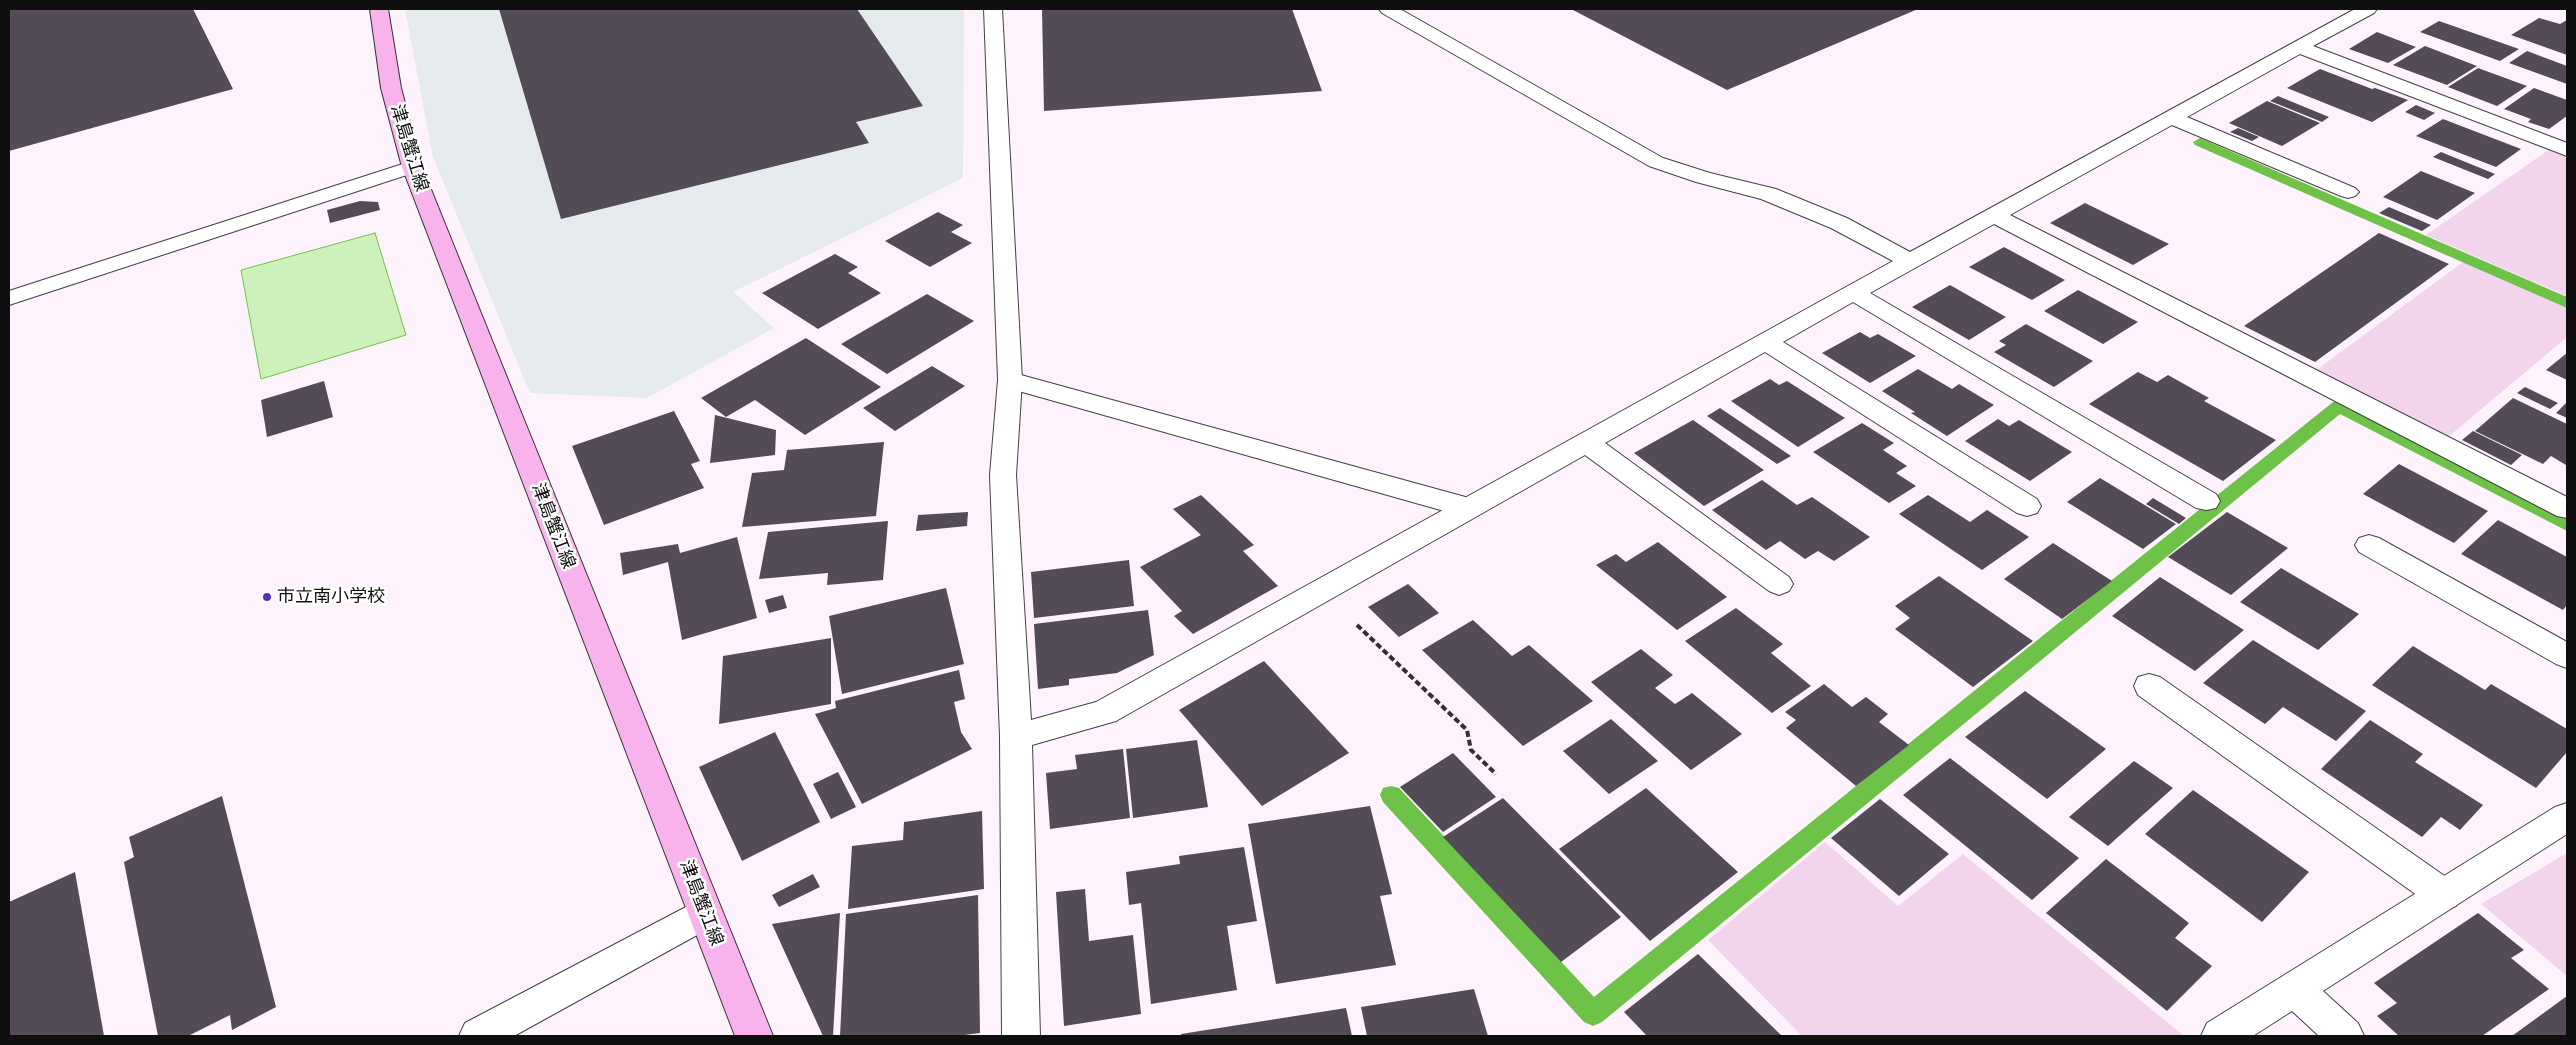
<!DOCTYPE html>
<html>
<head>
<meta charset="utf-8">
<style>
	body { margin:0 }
	#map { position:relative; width:2576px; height:1045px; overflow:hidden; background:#fef2fd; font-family:Lora,serif }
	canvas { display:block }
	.frame { position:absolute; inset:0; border:10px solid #0f0f0f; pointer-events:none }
</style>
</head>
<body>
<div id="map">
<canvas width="2576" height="1045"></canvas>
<div class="frame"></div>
</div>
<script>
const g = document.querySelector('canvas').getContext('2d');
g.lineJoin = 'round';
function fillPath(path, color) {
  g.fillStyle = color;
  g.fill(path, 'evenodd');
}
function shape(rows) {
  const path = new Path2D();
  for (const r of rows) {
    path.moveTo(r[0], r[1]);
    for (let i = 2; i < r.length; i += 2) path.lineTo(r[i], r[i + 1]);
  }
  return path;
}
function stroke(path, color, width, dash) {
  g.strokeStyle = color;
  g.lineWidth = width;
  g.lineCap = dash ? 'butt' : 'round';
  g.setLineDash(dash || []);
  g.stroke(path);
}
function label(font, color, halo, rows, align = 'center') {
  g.font = font + ' Lora,"Noto Sans JP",serif';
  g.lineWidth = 5;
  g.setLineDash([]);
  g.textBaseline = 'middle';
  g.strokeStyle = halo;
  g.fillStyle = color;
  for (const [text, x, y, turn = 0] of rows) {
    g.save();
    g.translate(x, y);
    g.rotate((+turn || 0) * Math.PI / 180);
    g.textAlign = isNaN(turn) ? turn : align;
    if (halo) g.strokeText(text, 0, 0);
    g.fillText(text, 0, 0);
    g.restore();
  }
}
fillPath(shape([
	[405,9,964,9,963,178,733,292,774,328,647,398,530,393,433,157]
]), '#e5ebed');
fillPath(shape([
	[2550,149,2567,156,2567,296,2426,235],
	[2463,262,2567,308,2567,337,2447,438,2315,371],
	[1825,842,1898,906,1963,854,2184,1036,1802,1036,1708,940],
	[2567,853,2567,976,2481,904]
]), '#f2d4ec');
const water = shape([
	[375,233,406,335,261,379,241,270,375,233]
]);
fillPath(water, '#cef1bb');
stroke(water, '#6fc248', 1);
fillPath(shape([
	[2200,138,2567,297,2567,308,2195,145,2193,142,2200,138],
	[2339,400,2567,516,2567,531,2340,414,1602,1022,1593,1026,1584,1022,1383,802,1380,795,1383,788,1391,786,1399,788,1594,997,2333,402,2339,400]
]), '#6fc248');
fillPath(shape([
	[9,9,193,9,233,89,9,151],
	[499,9,857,9,923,106,856,122,869,143,561,219],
	[1042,9,1292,9,1322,91,1044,111],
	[1571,9,1918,9,1727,90],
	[2539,18,2560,24,2567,20,2567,55,2511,35],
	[2439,21,2519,49,2500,61,2420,32],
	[2377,32,2416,47,2388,63,2349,49],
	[2425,46,2477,66,2447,85,2393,65],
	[2527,51,2567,66,2567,84,2509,63],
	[2478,68,2527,86,2497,106,2448,87],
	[2320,69,2372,89,2375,88,2408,100,2372,122,2287,88],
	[2534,88,2567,100,2567,116,2549,129,2528,122,2531,119,2504,109],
	[2278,96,2329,117,2322,122,2270,101],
	[2267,101,2320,123,2282,146,2229,123],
	[2416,105,2435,113,2424,120,2405,112],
	[2443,119,2521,149,2496,167,2416,136],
	[2238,128,2259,137,2252,141,2230,132],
	[2441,152,2495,174,2488,179,2433,157],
	[2421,171,2475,193,2437,220,2383,197],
	[360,201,378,202,380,210,330,223,327,210],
	[2085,203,2169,244,2133,265,2050,223],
	[2389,207,2431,225,2422,231,2379,213],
	[938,212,963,225,951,232,972,243,930,267,885,241],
	[2379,233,2449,264,2315,362,2244,326],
	[2004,247,2065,280,2032,300,1969,267],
	[835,254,858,267,848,273,881,293,818,329,762,293],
	[1950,285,2006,317,1969,340,1912,307],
	[2078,290,2138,322,2103,344,2044,311],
	[927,294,974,321,887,374,841,344],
	[2026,324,2093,361,2054,387,1994,352,2006,345,1999,341],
	[1860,332,1870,338,1878,334,1916,356,1870,383,1822,353],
	[806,338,881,387,805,435,755,400,726,417,701,398],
	[2567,353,2567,380,2546,370],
	[932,366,965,386,895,431,863,408],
	[1918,369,1952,389,1959,384,1994,405,1947,436,1911,413,1915,412,1882,391],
	[2138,372,2157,382,2168,375,2209,398,2204,401,2276,440,2223,481,2089,404],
	[1770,379,1779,385,1787,381,1845,418,1798,447,1731,401],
	[324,381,333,417,267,437,261,400],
	[2525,387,2558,403,2550,409,2517,393],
	[2513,398,2567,424,2566,465,2551,456,2543,464,2475,431],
	[2567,402,2567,418,2556,413],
	[1720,408,1791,456,1777,464,1707,416],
	[674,411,700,461,691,464,704,488,604,525,572,446],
	[715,415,776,430,775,455,710,463],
	[1998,419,2009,426,2019,420,2072,452,2030,481,1965,441],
	[1693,420,1764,470,1704,506,1634,453],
	[1862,423,1894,443,1883,450,1907,466,1896,473,1916,486,1889,503,1813,452],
	[2473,431,2522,455,2511,465,2462,440],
	[884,442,876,516,742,527,752,473,784,470,787,450],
	[2399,464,2488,511,2454,543,2363,494],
	[2100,478,2176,524,2143,549,2067,502],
	[1762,480,1797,505,1812,497,1870,537,1834,561,1818,551,1805,559,1780,541,1766,550,1712,510],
	[1201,495,1254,545,1243,551,1278,586,1193,634,1174,616,1182,611,1140,567,1201,535,1173,509],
	[1928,495,1970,522,1987,510,2029,537,1982,570,1899,514],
	[2153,498,2186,518,2179,524,2146,504],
	[968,512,967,526,916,531,918,515],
	[2227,512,2288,548,2231,595,2168,557],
	[2498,520,2567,557,2567,605,2563,610,2461,554],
	[888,521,883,580,827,585,828,573,759,579,768,532],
	[737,537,757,618,682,640,668,562,623,575,620,553,678,544,680,553],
	[1658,542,1727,597,1677,630,1596,565,1616,554,1626,562],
	[2053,543,2112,581,2062,619,2004,579],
	[1129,560,1134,606,1034,618,1031,572],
	[2281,568,2359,614,2318,650,2240,602],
	[1939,576,2033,641,1973,687,1895,629,1910,618,1895,606],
	[2160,577,2244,630,2195,671,2112,616],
	[1408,584,1439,613,1399,637,1368,607],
	[946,588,964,664,842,694,829,616],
	[783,595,787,608,769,613,765,600],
	[1736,608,1783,644,1771,653,1811,686,1772,713,1685,641],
	[1148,610,1154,655,1117,673,1069,679,1069,685,1038,689,1034,624],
	[1473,620,1512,656,1529,645,1593,701,1523,746,1422,650],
	[831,638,831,704,719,724,723,656],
	[2253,640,2366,711,2336,741,2283,707,2265,724,2203,683],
	[2413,646,2485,690,2491,684,2567,729,2567,752,2536,788,2372,685],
	[1641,649,1673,675,1655,688,1675,704,1692,693,1742,734,1691,770,1591,682],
	[1264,661,1349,753,1262,806,1179,710],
	[959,670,965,699,954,702,961,732,972,749,862,804,815,714,836,708,835,701],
	[1824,684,1852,707,1866,697,1888,714,1879,722,1909,745,1856,786,1786,728,1796,720,1785,712],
	[2025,691,2106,749,2047,799,1965,737],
	[1611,719,1658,761,1609,794,1563,751],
	[2370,720,2423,754,2415,762,2483,805,2460,830,2441,817,2422,837,2321,769],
	[775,732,820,822,742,861,699,767],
	[1197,740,1208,807,1133,818,1126,749],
	[1123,749,1130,818,1050,829,1046,773,1077,769,1075,755],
	[1453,753,1496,797,1443,832,1400,787],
	[1950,758,2079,858,2032,900,1903,795],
	[2134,761,2173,788,2108,846,2069,817],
	[838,772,856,807,831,819,813,784],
	[1646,788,1738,872,1650,941,1559,849],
	[2193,790,2309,872,2262,922,2145,834],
	[222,796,276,1007,232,1030,230,1015,188,1036,158,1036,124,862,134,857,129,837],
	[1503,798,1621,917,1561,962,1443,837],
	[1880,799,1949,854,1899,896,1831,838],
	[1370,806,1392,894,1380,896,1396,965,1276,984,1248,824],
	[982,811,984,889,848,909,852,846,903,840,904,822],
	[1244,847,1257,921,1227,926,1237,990,1151,1004,1141,903,1129,905,1126,872,1180,864,1179,856],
	[2106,859,2189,923,2175,938,2212,966,2167,1011,2046,913],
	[75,872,104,1036,9,1036,9,902],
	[813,874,820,887,779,907,772,895],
	[1085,889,1089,941,1133,935,1141,1014,1064,1026,1056,892],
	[978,895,980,1033,957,1036,840,1036,846,914],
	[840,913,833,1036,823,1036,772,924],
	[2478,913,2524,950,2511,958,2549,989,2482,1036,2399,1036,2377,1016,2397,1003,2374,983],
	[1698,954,1782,1036,1647,1036,1624,1012],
	[1474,989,1488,1036,1367,1036,1361,1007],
	[2567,996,2567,1036,2512,1036],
	[1346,1008,1352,1036,1182,1036,1181,1034]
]), '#534c57');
const service = shape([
	[1010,372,1469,498,1479,501,1483,508,1479,515,1469,518,1001,386,998,380,1001,374,1010,372],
	[2369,535,2379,538,2567,642,2567,668,2556,664,2359,552,2355,545,2359,538,2369,535],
	[2149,674,2160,677,2456,884,2461,895,2456,906,2444,910,2432,906,2138,695,2134,686,2138,677,2149,674]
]);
const minor = shape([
	[984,9,1002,9,1022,380,1016,475,1031,720,1096,702,1893,261,1831,228,1761,199,1696,182,1649,166,1382,13,1379,9,1400,9,1663,158,1710,173,1776,189,1847,218,1910,252,2355,9,2377,9,2374,13,2313,46,2567,143,2567,156,2300,54,2187,117,2355,188,2359,192,2355,196,2348,198,2341,196,2172,125,2010,215,2567,497,2567,518,2557,516,1994,224,1870,293,2216,494,2220,501,2216,508,2206,510,2196,508,1853,302,1783,342,2037,499,2041,506,2037,513,2027,516,2017,513,1765,352,1605,443,1789,577,1793,584,1789,591,1779,595,1769,591,1585,455,1116,721,1032,745,1040,1036,1002,1036,1000,737,990,475,998,380,984,9],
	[412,161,419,163,422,167,419,171,9,305,9,291,412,161],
	[2567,803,2567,834,2323,991,2358,1023,2364,1036,2319,1036,2292,1011,2253,1036,2201,1036,2207,1023,2555,807,2567,803],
	[705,897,717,902,722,913,717,924,514,1036,459,1036,465,1023,705,897]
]);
const secondary = shape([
	[370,9,388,9,401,88,422,167,773,1036,735,1036,402,167,381,88,370,9]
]);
stroke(service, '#424242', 2);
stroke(minor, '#424242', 2);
stroke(secondary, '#313131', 2);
stroke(shape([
	[1357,625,1467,730,1471,750,1496,774]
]), '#313131', 4, [6, 3]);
fillPath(service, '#fff');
fillPath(minor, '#fff');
fillPath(secondary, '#f8b3ec');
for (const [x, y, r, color] of [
	[267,597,5,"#5032b4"]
]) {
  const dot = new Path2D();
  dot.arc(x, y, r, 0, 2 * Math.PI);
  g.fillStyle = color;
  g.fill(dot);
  stroke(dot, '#fff', 2);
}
label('18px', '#0f0f0f', '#fff', [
	["津島蟹江線",409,148,73],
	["津島蟹江線",553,526,69],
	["津島蟹江線",701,903,69]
]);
label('18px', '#0f0f0f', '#fff', [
	["市立南小学校",277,597]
], 'left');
</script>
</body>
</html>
